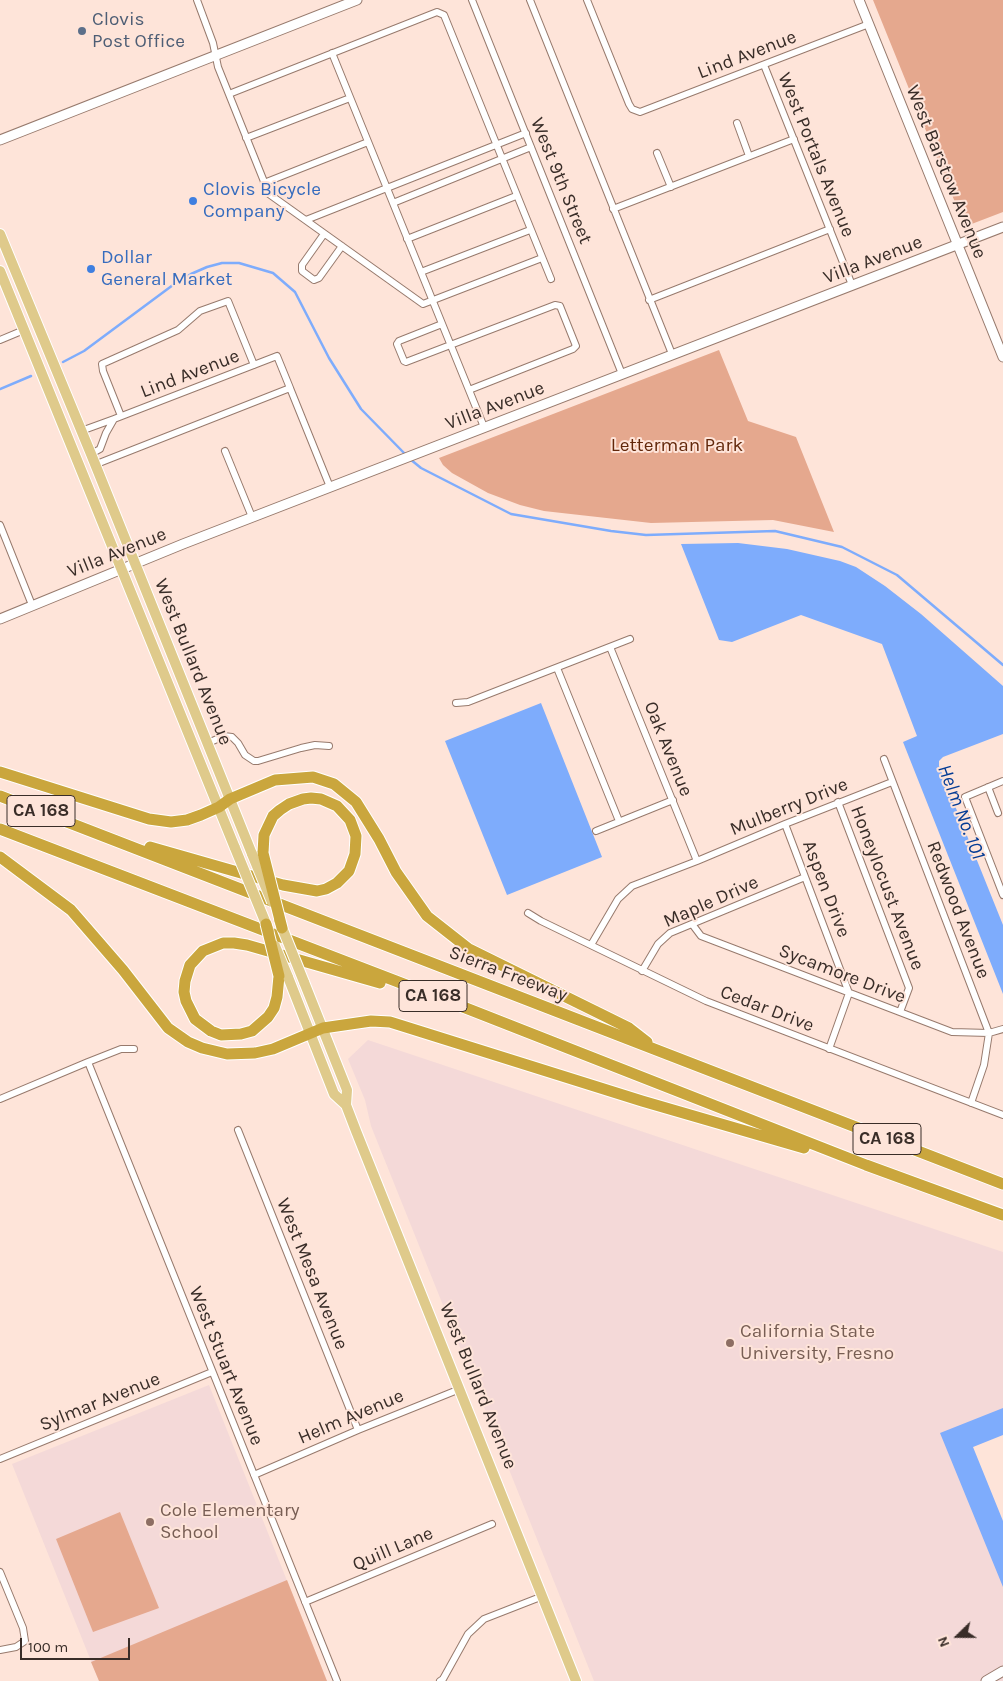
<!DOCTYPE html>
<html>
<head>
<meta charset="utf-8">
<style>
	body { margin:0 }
	#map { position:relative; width:1003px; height:1681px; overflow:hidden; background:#fee4d9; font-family:Karla,sans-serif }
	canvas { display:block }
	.north { position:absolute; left:933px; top:1611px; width:50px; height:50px; -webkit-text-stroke:4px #fee4d9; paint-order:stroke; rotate:248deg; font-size:14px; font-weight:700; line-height:20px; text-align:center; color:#392d28 }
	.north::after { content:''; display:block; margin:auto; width:18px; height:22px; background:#392d28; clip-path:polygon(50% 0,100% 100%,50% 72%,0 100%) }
	.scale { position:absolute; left:20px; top:1638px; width:110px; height:22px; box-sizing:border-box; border:2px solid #392d28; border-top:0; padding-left:6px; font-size:15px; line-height:18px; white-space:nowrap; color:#392d28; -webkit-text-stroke:4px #fee4d9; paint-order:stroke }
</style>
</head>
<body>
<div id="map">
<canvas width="1003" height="1681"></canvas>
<div class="north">N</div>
<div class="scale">100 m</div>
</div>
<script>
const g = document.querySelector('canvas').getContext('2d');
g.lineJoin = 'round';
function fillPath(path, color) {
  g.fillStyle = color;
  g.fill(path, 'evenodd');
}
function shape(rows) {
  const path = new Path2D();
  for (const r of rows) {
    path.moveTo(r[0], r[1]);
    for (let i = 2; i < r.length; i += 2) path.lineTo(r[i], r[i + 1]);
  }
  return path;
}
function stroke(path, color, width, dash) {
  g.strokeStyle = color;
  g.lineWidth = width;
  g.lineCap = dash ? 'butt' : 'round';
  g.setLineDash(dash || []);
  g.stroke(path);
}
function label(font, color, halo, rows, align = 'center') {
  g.font = font + ' Karla,sans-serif';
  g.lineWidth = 4;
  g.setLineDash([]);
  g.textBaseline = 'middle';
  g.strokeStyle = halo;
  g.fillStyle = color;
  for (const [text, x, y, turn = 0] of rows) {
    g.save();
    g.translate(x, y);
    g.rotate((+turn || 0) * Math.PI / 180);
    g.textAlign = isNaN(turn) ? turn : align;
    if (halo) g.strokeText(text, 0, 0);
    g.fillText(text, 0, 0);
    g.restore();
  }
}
fillPath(shape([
	[368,1040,1003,1252,1003,1434,971,1448,1003,1525,1003,1681,594,1681,371,1126,365,1100,348,1059],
	[209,1385,327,1681,99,1681,12,1464]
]), '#f4d9d8');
fillPath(shape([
	[873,0,1003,0,1003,212,969,225,963,222],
	[719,350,748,421,796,437,834,532,773,520,651,523,544,511,520,505,488,493,452,473,443,465,439,458],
	[120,1512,159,1608,93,1632,56,1539],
	[287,1580,327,1681,99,1681,91,1662]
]), '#e5a88e');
fillPath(shape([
	[738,543,787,549,840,561,856,567,885,586,921,614,1003,686,1003,734,943,757,939,761,939,766,1003,925,1003,994,903,742,917,736,882,644,801,615,732,642,719,640,681,544],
	[541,703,602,857,507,895,445,741],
	[1003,1408,1003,1435,973,1447,1003,1521,1003,1587,940,1433]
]), '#7eacfc');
stroke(shape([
	[63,362,84,351,177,282,191,274,207,267,222,263,239,263,273,273,295,292,329,358,361,409,406,455],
	[0,389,31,376],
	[410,459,421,468,511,514,611,531,646,535,775,531,842,547,897,575,1003,665]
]), '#7eacfc', 2.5);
const minor = shape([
	[197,0,213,43,218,67,269,194,423,304,542,258],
	[472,0,622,374],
	[530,0,672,354],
	[587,0,629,104,632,109,640,112,869,24],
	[332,53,484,427],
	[764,65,852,285],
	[229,94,437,12,444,15,551,279],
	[737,123,749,156],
	[246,138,350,98],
	[657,153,671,187],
	[264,183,368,142],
	[393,203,531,147],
	[613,209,794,139],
	[306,220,526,133],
	[324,234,302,265,302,271,314,280,319,278,342,246],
	[407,239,516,196],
	[421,272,530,230],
	[649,300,830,229],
	[442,324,399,341,397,344,404,361,406,362,555,305,560,306,576,346,573,349,469,390],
	[0,340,24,330],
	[121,416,103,371,102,364,178,330,200,311,228,301,254,365],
	[114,419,277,356,290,388],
	[81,431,114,419,106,433,100,449,91,454],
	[225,451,252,517],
	[94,465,290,388,330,487],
	[0,525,32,605],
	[610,647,697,861],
	[557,668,619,821],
	[456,703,468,702,630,639],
	[208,743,224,736,232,737,238,743,245,755,254,761,258,761,301,748,315,745,329,746],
	[884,759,989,1033,984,1065,971,1103],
	[1003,781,965,797,1003,895],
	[988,787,998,813],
	[838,802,909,988,900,1012],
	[785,824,849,993,829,1049],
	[596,831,673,800],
	[528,913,541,921,706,1001,1003,1115],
	[692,924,701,936,952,1032,989,1033,1003,1029],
	[591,945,618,899,632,886,697,861,785,824,892,782],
	[642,971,658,944,670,933,805,877],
	[88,1062,337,1681],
	[0,1099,88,1062,121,1049,134,1049],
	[238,1130,358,1430],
	[0,1459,212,1372],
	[254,1475,358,1430,460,1389],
	[0,1572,23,1628,25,1641,16,1647,0,1650],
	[305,1602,492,1524],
	[440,1681,443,1679,468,1634,484,1619,543,1596]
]);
const secondary = shape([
	[859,0,1003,357],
	[0,140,357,0],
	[0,619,183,544,1003,227],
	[986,1681,1003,1671]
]);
const primary = shape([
	[0,234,91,454,252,854],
	[0,271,235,848],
	[288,977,334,1094,346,1105],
	[304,982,347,1090,346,1105,356,1131,576,1681]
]);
const motorway = shape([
	[0,772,149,819,171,822,187,820,201,815,219,807,230,799,275,780,313,777,334,784,356,802,379,839,396,872,427,916,469,949,629,1028,647,1042],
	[0,796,1003,1184],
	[0,829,453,1003,866,1165,1003,1215],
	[150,847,283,885,317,891,326,889,337,883,349,871,355,854,356,836,350,820,337,806,321,799,311,798,303,799,289,804,280,810,273,816,264,835,263,853],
	[0,857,71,910,123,970,168,1028,188,1042,202,1048,227,1054,255,1053,273,1049,323,1028,371,1021,390,1022,642,1101,804,1148],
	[279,976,277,997,274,1008,268,1017,252,1031,241,1034,221,1035,211,1031,195,1019,186,1001,184,992,185,981,190,965,203,951,223,943,234,943,247,945,380,983]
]);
stroke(minor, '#977a6d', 8);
stroke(secondary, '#977a6d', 11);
stroke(primary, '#fff', 12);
stroke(motorway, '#fff', 13);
stroke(minor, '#fff', 6);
stroke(secondary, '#fff', 9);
stroke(primary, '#dfca8b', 10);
stroke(motorway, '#caa63d', 11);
const primaryBridge = shape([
	[235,848,269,931],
	[252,854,272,902],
	[279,920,304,982],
	[275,946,288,977]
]);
const motorwayBridge = shape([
	[263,853,282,928],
	[266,924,279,976]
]);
stroke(primaryBridge, '#fff', 12, []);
stroke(motorwayBridge, '#fff', 13, []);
stroke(primaryBridge, '#dfca8b', 10);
stroke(motorwayBridge, '#caa63d', 11);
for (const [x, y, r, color] of [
	[82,31,5,"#5c6f8a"],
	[193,201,5,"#3f7fe0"],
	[91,269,5,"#3f7fe0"],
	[730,1343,5,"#8d6e63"],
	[150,1522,5,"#8d6e63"]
]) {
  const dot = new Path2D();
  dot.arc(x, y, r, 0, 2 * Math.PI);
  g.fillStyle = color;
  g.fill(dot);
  stroke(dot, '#fee4d9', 2);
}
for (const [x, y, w] of [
	[41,811,68],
	[433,996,68],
	[887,1139,68]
]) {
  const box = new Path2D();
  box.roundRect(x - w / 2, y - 15.5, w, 31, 4);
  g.fillStyle = '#fee4d9';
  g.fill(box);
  stroke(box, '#392d28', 1);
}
label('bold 18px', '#392d28', null, [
	["CA 168",41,811],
	["CA 168",433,996],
	["CA 168",887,1139]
]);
label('19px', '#4e5e75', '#fee4d9', [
	["Clovis",92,20],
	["Post Office",92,42]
], 'left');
label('19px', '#392d28', '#fee4d9', [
	["Lind Avenue",747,55,-21],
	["West Portals Avenue",816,155,68],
	["West Barstow Avenue",946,172,68],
	["West 9th Street",561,181,68],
	["Villa Avenue",873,260,-21],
	["Lind Avenue",190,374,-21],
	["Villa Avenue",495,406,-21],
	["Villa Avenue",117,553,-22],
	["West Bullard Avenue",193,662,68],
	["Oak Avenue",668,749,68],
	["Mulberry Drive",789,807,-22],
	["Honeylocust Avenue",887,888,69],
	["Aspen Drive",826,889,69],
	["Maple Drive",711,902,-24],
	["Redwood Avenue",958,910,69],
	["Sierra Freeway",508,974,21],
	["Sycamore Drive",842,974,21],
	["Cedar Drive",767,1009,21],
	["West Mesa Avenue",312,1274,68],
	["West Stuart Avenue",226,1366,68],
	["West Bullard Avenue",478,1386,68],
	["Sylmar Avenue",100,1402,-22],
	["Helm Avenue",351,1417,-23],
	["Quill Lane",393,1549,-23]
]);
label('19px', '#366cbe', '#fee4d9', [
	["Clovis Bicycle",203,190],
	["Company",203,212],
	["Dollar",101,258],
	["General Market",101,280]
], 'left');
label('19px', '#62270a', '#fee4d9', [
	["Letterman Park",677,446]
]);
label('19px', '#785e54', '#fee4d9', [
	["California State",740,1332],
	["University, Fresno",740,1354],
	["Cole Elementary",160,1511],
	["School",160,1533]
], 'left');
label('italic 20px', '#053c95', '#fee4d9', [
	["Helm No. 101",961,812,69]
]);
</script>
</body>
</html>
